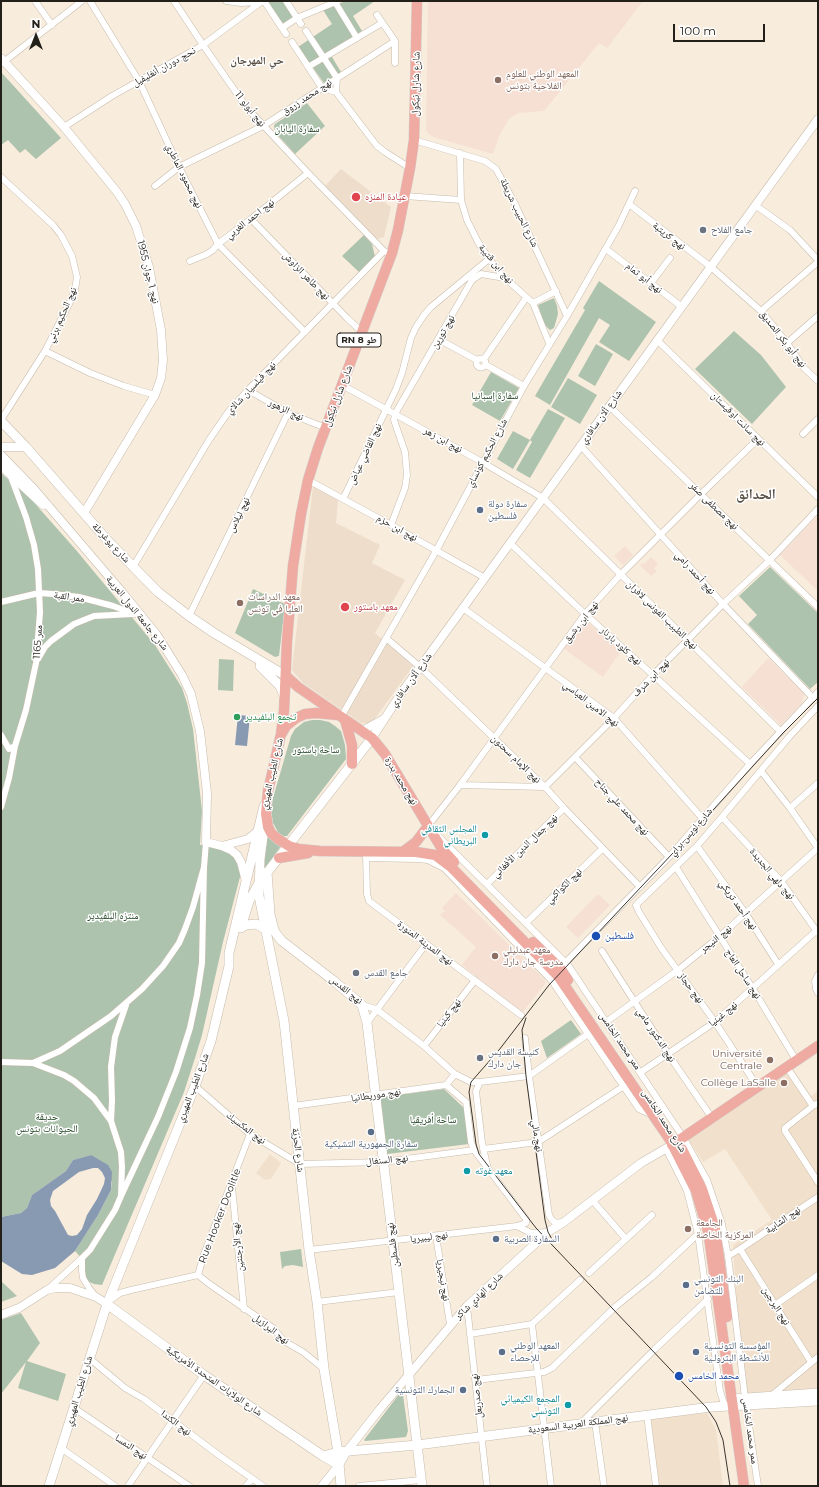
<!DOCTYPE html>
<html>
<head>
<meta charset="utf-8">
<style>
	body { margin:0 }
	#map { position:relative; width:819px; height:1487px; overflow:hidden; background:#f8ecdd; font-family:Montserrat,sans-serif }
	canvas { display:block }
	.frame { position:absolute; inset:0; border:2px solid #231f19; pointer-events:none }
	.north { position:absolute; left:16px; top:16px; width:40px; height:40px; -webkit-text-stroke:3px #fff; paint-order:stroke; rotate:0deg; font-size:11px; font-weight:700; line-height:16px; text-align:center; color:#231f19 }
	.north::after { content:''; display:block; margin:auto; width:14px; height:18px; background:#231f19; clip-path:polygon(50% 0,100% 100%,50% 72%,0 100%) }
	.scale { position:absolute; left:673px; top:24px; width:92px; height:18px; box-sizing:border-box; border:2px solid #231f19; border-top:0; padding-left:5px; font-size:12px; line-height:14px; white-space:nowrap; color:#231f19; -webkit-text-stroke:3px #fff; paint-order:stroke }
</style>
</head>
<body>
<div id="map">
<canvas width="819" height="1487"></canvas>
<div class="frame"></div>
<div class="north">N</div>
<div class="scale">100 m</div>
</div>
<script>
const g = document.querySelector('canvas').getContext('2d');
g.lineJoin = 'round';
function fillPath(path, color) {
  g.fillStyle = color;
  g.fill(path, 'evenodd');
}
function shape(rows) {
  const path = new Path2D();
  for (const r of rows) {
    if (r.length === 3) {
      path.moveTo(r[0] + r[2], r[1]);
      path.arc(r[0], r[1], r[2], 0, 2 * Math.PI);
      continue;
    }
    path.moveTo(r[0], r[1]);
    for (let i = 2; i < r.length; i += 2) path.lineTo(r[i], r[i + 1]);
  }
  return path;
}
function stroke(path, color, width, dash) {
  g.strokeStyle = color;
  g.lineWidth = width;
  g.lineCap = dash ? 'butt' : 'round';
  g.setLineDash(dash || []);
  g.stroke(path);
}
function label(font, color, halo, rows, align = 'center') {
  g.font = font + ' Montserrat,"Noto Naskh Arabic",sans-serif';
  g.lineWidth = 3;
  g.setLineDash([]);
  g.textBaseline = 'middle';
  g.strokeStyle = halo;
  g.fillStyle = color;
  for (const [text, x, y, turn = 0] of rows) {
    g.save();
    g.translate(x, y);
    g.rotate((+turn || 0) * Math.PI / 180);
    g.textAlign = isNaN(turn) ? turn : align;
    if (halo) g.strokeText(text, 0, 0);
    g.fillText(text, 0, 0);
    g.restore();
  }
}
fillPath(shape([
	[793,1069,811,1096,818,1091,818,1388,746,1393,737,1315,733,1245,772,1220,725,1149,703,1162,689,1140],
	[270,1154,281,1163,271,1179,265,1180,256,1173],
	[707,1413,716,1430,723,1486,659,1486,651,1419]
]), '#f1e0cb');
fillPath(shape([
	[428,1,643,1,607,48,599,43,544,111,518,113,509,119,499,136,493,154,433,137,428,133,426,130],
	[818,515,818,591,780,555],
	[625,546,633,555,623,565,614,556],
	[651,557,658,564,654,568,657,571,651,576,640,565,643,563,644,564],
	[584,619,621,651,603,677,563,648],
	[768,658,804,694,802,703,781,725,742,687],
	[456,893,545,980,545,984,522,1013,462,965,476,947,440,915,445,911,442,908],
	[598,894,610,905,578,938,566,927]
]), '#f6dfd3');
fillPath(shape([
	[341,169,391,207,384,237,378,239,373,236,325,186],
	[313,486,338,499,336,523,380,545,372,563,405,580,375,633,413,666,374,720,368,723,361,723,303,683,292,670]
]), '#eeddcb');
fillPath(shape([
	[270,1,285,1,295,17,283,25,268,3],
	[346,1,375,1,353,16,362,31,329,52,341,72,324,83,298,47,332,24,323,10],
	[1,72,61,138,36,159,25,149,20,153,8,140,1,145],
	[307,103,325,126,295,154,275,132,274,126,275,124],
	[364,235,372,244,375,257,360,273,342,256],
	[599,281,656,322,629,361,599,342,610,325,599,318,550,405,535,396,585,310,583,308],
	[554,298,557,306,558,314,554,328,550,330,544,324,538,305],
	[734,331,761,355,786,387,752,424,695,369],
	[596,344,613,354,595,386,578,376],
	[491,372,519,388,500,421,472,405],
	[568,378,597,395,580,424,551,407],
	[548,409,565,418,530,478,516,470,532,442,530,440,513,469,497,459,513,431,530,440],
	[1,473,30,498,76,550,155,645,174,675,182,688,187,703,193,729,202,811,200,845,223,846,238,861,241,873,223,942,202,1035,195,1058,184,1092,102,1285,94,1284,87,1281,83,1271,84,1261,75,1251,98,1215,111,1190,112,1182,91,1155,73,1160,66,1171,32,1195,27,1208,21,1213,1,1217],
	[770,567,818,613,818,682,810,689,748,624,757,615,739,596],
	[253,589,285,604,279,656,275,657,235,633],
	[219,659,234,660,233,691,218,690],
	[312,720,320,720,329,722,335,726,341,731,345,745,346,759,287,836,283,836,278,832,273,823,271,810,273,798,291,736,295,729,304,722],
	[265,830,281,846,263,871],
	[571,1020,581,1034,547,1058,541,1041],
	[444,1089,464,1108,469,1144,387,1154,380,1097],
	[301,1249,303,1267,293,1265,285,1266,282,1269,280,1252],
	[1,1281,17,1296,1,1302],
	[21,1313,40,1343,27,1361,66,1374,58,1401,18,1388,26,1362,1,1394,1,1320],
	[400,1393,403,1395,408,1431,406,1437,365,1441,364,1440]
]), '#adc3ad');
fillPath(shape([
	[238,715,250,716,247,746,235,745],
	[91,1155,108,1165,112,1172,111,1190,98,1215,75,1251,55,1268,32,1275,22,1274,1,1261,1,1217,21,1213,27,1208,32,1195,66,1171,73,1160],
	[93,1168,98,1168,102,1172,105,1178,104,1184,97,1199,87,1215,82,1229,77,1235,72,1236,68,1235,55,1211,51,1206,50,1200,53,1191,79,1172]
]), '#8899b2');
const minor = shape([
	[35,1,52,25],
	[90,1,139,81,179,167,218,244,305,332],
	[174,1,203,45,247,108,308,173,384,251,386,252],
	[226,1,241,3,260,2],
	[264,1,286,34],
	[286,1,301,24],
	[335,2,357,38],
	[377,15,395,41,395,63],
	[282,28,297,18,338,1],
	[306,31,337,78,336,92],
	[292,42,322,88,336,92,377,146,385,152,410,168],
	[1,64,82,1],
	[308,67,382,23],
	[64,127,112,96,203,45,261,2],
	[414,140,485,161,496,169,515,204,567,316],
	[460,153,461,200,467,220,478,242,489,259,505,278,533,303,549,343],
	[1,177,53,225,61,235,72,256,77,277,75,290,69,304,45,351,1,420],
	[155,186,179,167,263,126,395,41],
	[405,196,461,200],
	[629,204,711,267,761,311,787,343,804,368,818,381],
	[755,205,790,230,818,260],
	[251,219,347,318,362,332],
	[606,249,682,307],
	[190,261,207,254,213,250,218,244,251,219,308,173],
	[651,283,670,258],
	[533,303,556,291],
	[761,311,818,262],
	[438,339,477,360],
	[657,340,818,497],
	[787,343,818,316],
	[45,351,90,373,124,386,155,395],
	[481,363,4.5],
	[484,359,526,298],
	[486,365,524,386],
	[342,385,482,462,543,498,781,732],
	[248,390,288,413,326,428],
	[609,406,818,607],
	[803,434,818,419],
	[580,445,723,604,813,698],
	[308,480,391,525,485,578],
	[343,499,396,389,402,373,411,338,416,327,424,315,431,307,489,259],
	[391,525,405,488,407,475,405,452,396,426,394,420,395,414,472,280,481,274,505,278],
	[510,543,585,614,653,675,750,764],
	[133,567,209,440,229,411,248,390,384,251],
	[1,602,39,593,53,594,79,597,113,606,135,614],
	[463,608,614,718,702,818],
	[189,616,288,413],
	[386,638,420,667,545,787,564,808,640,887],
	[38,659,45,647,51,641,74,624,94,616,132,614],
	[341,717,436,551,524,386,567,316,618,227,635,191],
	[1,735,9,749,15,746],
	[575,757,669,857],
	[761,771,790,808,818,848],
	[460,785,545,787,614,718,653,675,723,604,769,561,818,509],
	[1,807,9,778,15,746,26,710,36,663,40,612,38,569,34,545,26,517,11,477],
	[790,808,818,783],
	[722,817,781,881,818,933],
	[428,826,460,785,585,614,621,574,701,494,758,439],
	[437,835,568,965,683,1137,707,1180,722,1224,728,1256,745,1398,758,1486],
	[697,846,746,914,778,964],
	[366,855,367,894,369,901,521,1015],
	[366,858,417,859,428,860,444,868,552,981,639,1109,652,1115],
	[676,867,753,989,796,1060],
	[487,884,564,808],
	[526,923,602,849],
	[602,951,668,1054,712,1118],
	[564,964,669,857,750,764,818,692],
	[818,975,815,981,816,989,818,993],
	[362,1005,376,1009,424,1046,455,1074,471,1082,480,1082,529,1076,588,1034],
	[606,1022,678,970,719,937,818,848],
	[367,1023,426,944],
	[525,1038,529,1076,549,1215,552,1220,556,1223,562,1222],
	[424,1046,475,980],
	[1,1062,33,1063,64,1075,74,1081,94,1098,111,1121,121,1152,122,1167,121,1196,115,1210,90,1250,82,1258,47,1290],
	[33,1063,60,1051,111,1016,142,989,163,966,179,943,185,929,193,907,204,867,206,842],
	[786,1066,813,1106,818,1103],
	[641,1072,715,1022,816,931],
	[480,1082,476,1091,482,1143,487,1165],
	[446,1085,466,1102,471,1142,474,1150,526,1219,526,1223,517,1226],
	[195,1086,250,1134,300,1164,383,1162,474,1150],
	[757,1086,715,1022,662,949,639,912,636,905,697,846,722,817,789,737,818,706],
	[293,1106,446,1085,455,1074],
	[813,1106,785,1128,785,1131,818,1182],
	[111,1121,112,1101,111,1067,115,1037,126,1005],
	[483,1149,538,1142,624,1086],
	[666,1149,687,1191,698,1234,720,1391,725,1407],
	[232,1187,244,1309],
	[121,1196,158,1117,176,1072,190,1028,197,995,202,963,204,867],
	[592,1200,626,1239],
	[436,1236,450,1324],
	[740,1249,811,1362],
	[309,1250,517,1226,531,1233,548,1232],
	[728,1256,740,1249,818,1197],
	[82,1258,82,1271,83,1278,89,1288,96,1297],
	[589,1273,652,1215],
	[198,1275,208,1283,273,1328,284,1341,303,1352,324,1369],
	[198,1275,204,1254,250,1134],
	[109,1301,120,1293,131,1290,198,1275],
	[317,1302,399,1292],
	[775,1305,818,1275],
	[467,1306,487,1486],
	[532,1324,551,1486],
	[470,1334,532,1324,580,1280],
	[89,1358,125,1388,144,1399,220,1456,263,1486],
	[476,1380,544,1372,552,1368,615,1307,652,1277,698,1234],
	[771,1396,818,1357],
	[74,1408,189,1486],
	[647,1415,656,1486],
	[595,1422,604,1486],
	[580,1424,655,1349,708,1299],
	[61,1448,115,1486],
	[128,1486,204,1375],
	[246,1486,252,1479],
	[359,1486,421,1480]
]);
const tertiary = shape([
	[1,58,64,127,117,192,125,204,136,226,149,267,161,330,163,360,161,378,155,395,84,513],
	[1,447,26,447],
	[1,455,34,489,122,592,157,635,182,675,191,694,200,731,207,793,206,842,222,846,231,850,237,855,241,862,246,881],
	[1,466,43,505],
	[362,731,382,720],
	[372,738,402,692,818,119],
	[222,846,248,839,259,830],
	[1,1315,19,1308,47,1290,55,1288,70,1288,96,1297,107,1304],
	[322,1486,339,1465,347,1451,380,1409,467,1306,548,1232,564,1222,641,1163,672,1145]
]);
const secondary = shape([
	[1,421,26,447,108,541,158,592,189,616,214,633,286,676],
	[260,666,280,686,284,696],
	[264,829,260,859,259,896,284,1021,309,1250,317,1302,324,1369,338,1452,341,1486],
	[267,872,270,914,274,930,277,935,282,941,334,981,362,1005,367,1023,422,1486],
	[243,921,249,901,259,883,372,738],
	[241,928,246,925,256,924,265,929],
	[107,1304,204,1375,323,1456,339,1465],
	[732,1399,818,1393],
	[323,1456,338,1452,417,1445,711,1407,818,1401],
	[49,1486,107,1304,195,1086,211,1041,229,966,229,953,264,806]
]);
const primary = shape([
	[417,1,414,140,410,168,398,230,392,253,318,448,308,480,301,514,293,566,287,641,284,711,281,734,268,791,266,814,268,827,271,833,278,839,289,846,299,849,320,851,416,852,435,855,451,867,558,976,567,989,670,1140,696,1191,708,1231,710,1244,744,1486],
	[286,676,298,687,372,738,385,754,442,849,454,862],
	[345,720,352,745,352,764],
	[282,733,286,726,296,718,305,714,316,713,338,715],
	[404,851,416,842,428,826],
	[279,858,308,853],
	[533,942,560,968,568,980],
	[672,1145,818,1046],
	[682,1149,702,1189,715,1228,727,1317]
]);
stroke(minor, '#c7bbac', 7);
stroke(tertiary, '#c7bbac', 9);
stroke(secondary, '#c7bbac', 10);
stroke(primary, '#d3d2d1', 11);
stroke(minor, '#fff', 6);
stroke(tertiary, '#fff', 8);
stroke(secondary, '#fff', 9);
stroke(primary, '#efaba1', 10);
stroke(shape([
	[526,1018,522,1030,526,1076,545,1220,548,1232,553,1241],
	[730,1486,723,1440,716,1422,706,1407,536,1228,479,1154,476,1144,469,1092,471,1082,499,1050,549,985,704,820,783,733,818,698]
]), '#3a352e', 1);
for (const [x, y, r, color] of [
	[498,80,4,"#8d6e63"],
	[356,197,5,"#e0444e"],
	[703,230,4,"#6b7280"],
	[480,510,4,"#5c6f8a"],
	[240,603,4,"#8d6e63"],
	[345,607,5,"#e0444e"],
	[237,717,4,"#2e9e5b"],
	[485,835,4,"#0f9aa8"],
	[596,936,5,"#1a4fb4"],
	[495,956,4,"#8d6e63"],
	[356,973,4,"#6b7280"],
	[480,1058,4,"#6b7280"],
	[770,1060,4,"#8d6e63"],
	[784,1083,4,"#8d6e63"],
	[371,1132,4,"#5c6f8a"],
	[467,1171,4,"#0f9aa8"],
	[688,1229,4,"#8d6e63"],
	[496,1239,4,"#5c6f8a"],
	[686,1285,4,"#5c6f8a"],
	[502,1352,4,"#5c6f8a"],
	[696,1352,4,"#5c6f8a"],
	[679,1376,5,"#1a4fb4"],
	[463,1390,4,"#5c6f8a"],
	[568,1405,4,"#0f9aa8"]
]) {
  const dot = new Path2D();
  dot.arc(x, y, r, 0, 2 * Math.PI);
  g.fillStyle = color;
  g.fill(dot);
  stroke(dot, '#fff', 1.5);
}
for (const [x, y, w] of [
	[359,340,44]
]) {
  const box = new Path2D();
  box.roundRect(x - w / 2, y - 7, w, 14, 3);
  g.fillStyle = '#fff';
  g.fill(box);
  stroke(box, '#231f19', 1);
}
label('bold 9px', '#231f19', null, [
	["RN 8 طو",359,340]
]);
label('10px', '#231f19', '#fff', [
	["نحج دوران أنغليفيل",164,67,-29],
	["شارع شارل نيكول",416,84,-89],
	["نهج محمد زروق",307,97,-33],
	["نهج أبولو 11",250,109,51],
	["نهج محمود الماطري",184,176,64],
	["شارع الحبيب شريطة",519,213,64],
	["نهج احمد الغربي",250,219,-38],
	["نهج كريتبة",669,236,38],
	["نهج ابن قتيبة",496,264,50],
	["نهج 1 جوان 1955",148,272,76],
	["نهج طاهر الزاوش",306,276,46],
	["نهج أبو تمام",644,278,38],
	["نهج الحكيم برني",62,315,-66],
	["نهج تورين",443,332,-60],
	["نهج أبو بكر الصديق",783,339,52],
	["نهج فيلسيان شالاي",251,388,-47],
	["شارع شارل نيكول",338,396,-69],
	["نهج الزهور",286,410,26],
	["شارع آلان سافاري",601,417,-54],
	["نهج سانت اوقيستان",738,419,45],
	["نهج ابن زهر",443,440,29],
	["شارع الحكيم كونساي",487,453,-62],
	["نهج القاضي عياض",365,454,-65],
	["نهج مصطفى صفر",714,506,44],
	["نهج ليلاس",239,515,-64],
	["نهج ابن حزم",397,528,29],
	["شارع يوغرطة",111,543,47],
	["نهج أحمد رامي",695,573,48],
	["ممر القبة",69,597,8],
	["شارع جامعة الدول العربية",137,613,51],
	["نهج الطبيب الفونس لافران",662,615,44],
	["نهج ابن رشيق",581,622,-52],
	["ممر 1165",38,642,-86],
	["نهج كلود بارنار",621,646,42],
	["نهج ابن شرف",651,678,-46],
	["شارع آلان سافاري",411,680,-54],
	["نهج الامين العباسي",591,704,38],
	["نهج الإمام سحنون",516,759,44],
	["شارع الطيب المهيري",272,774,-77],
	["نهج محمد بدرة",401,781,59],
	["نهج محمد علي جناح",622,807,47],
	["شارع لويس براي",691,832,-49],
	["نهج جمال الدين الأفغاني",525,846,-44],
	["نهج دلهي الجديدة",772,874,50],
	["نهج الكواكبي",564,886,-44],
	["نهج أحمد تريكي",738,905,55],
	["نهج النيجر",716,939,-39],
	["نهج المدينة المنورة",425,943,37],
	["نهج ساحل العاج",743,974,57],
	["نهج حجاز",691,988,54],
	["نهج القدس",346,990,39],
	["نهج كينيا",449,1013,-52],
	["نهج غينيا",723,1014,-39],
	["نهج الدكتور مامي",656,1035,57],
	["ممر محمد الخامس",620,1041,56],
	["شارع الطيب المهيري",193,1088,-69],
	["نهج موريطانيا",376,1095,-8],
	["شارع محمد الخامس",664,1121,57],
	["نهج المكسيك",246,1128,37],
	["نهج مالي",537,1136,82],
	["شارع الحرّيّة",298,1150,83],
	["نهج السنغال",387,1160,-5],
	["Rue Hooker Doolitle",220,1216,-69],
	["نهج الشابية",783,1220,-34],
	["نهج ليبيريا",429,1237,-7],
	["نهج فلسطين",393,1245,-97],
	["نهج الأرجنتين",238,1247,-96],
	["نهج نيجيريا",443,1280,81],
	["شارع الهادي شاكر",479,1296,-44],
	["نهج البرجين",776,1306,58],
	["نهج البرازيل",271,1329,38],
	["شارع الولايات المتحدة الأمريكية",214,1381,35],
	["شارع الطيب المهيري",79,1391,-73],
	["نهج صدربعل",477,1396,-96],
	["نهج الكندا",176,1423,37],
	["نهج المملكة العربية السعودية",578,1424,-7],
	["ممر محمد الخامس",750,1431,82],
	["نهج النمسا",131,1447,34]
]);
label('10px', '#785e54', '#fff', [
	["المعهد الوطني للعلوم",506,74],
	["الفلاحية بتونس",506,86],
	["معهد الدراسات",248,597],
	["العليا في تونس",248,609],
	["معهد عبدليلي",503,950],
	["مدرسة جان دارك",503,962],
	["Université",762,1054,"right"],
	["Centrale",762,1066,"right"],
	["Collège LaSalle",776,1083,"right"],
	["الجامعة",696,1223],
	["المركزية الخاصة",696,1235]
], 'left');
label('10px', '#1f4321', '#fff', [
	["سفارة اليابان",297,129],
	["سفارة إسبانيا",495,396],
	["ساحة باستور",316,750],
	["منتزه البلفيدير",113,916],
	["حديقة",47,1117],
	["الحيوانات بتونس",47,1129],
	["ساحة أفريقيا",433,1120]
]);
label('10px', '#be3a42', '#fff', [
	["عيادة المنزه",365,197],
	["معهد باستور",354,607]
], 'left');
label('10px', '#5b616d', '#fff', [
	["جامع الفلاح",711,230],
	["جامع القدس",364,973],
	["كنيسة القديس",488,1052],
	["جان دارك",488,1064]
], 'left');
label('10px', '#4e5e75', '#fff', [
	["سفارة دولة",488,504],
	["فلسطين",488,516],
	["سفارة الجمهورية التشيكية",371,1144,"center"],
	["السفارة الصربية",504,1239],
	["البنك التونسي",694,1279],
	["للتضامن",694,1291],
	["المعهد الوطني",510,1346],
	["للإحصاء",510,1358],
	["المؤسسة التونسـية",704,1346],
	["للأنشـطة البترولـية",704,1358],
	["الجمارك التونسية",455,1390,"right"]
], 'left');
label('10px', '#27864d', '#fff', [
	["تجمع البلفيدير",245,717]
], 'left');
label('10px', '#0d838f', '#fff', [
	["المجلس الثقافي",477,829],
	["البريطاني",477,841],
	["معهد غوته",475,1171,"left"],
	["المجمع الكيميائي",560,1399],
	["التونسي",560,1411]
], 'right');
label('10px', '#164399', '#fff', [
	["فلسطين",605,936],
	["محمد الخامس",688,1376]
], 'left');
label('bold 11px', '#584e42', '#fff', [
	["حي المهرجان",257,61]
]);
label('bold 14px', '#584e42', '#fff', [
	["الحدائق",756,495]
]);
</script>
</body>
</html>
